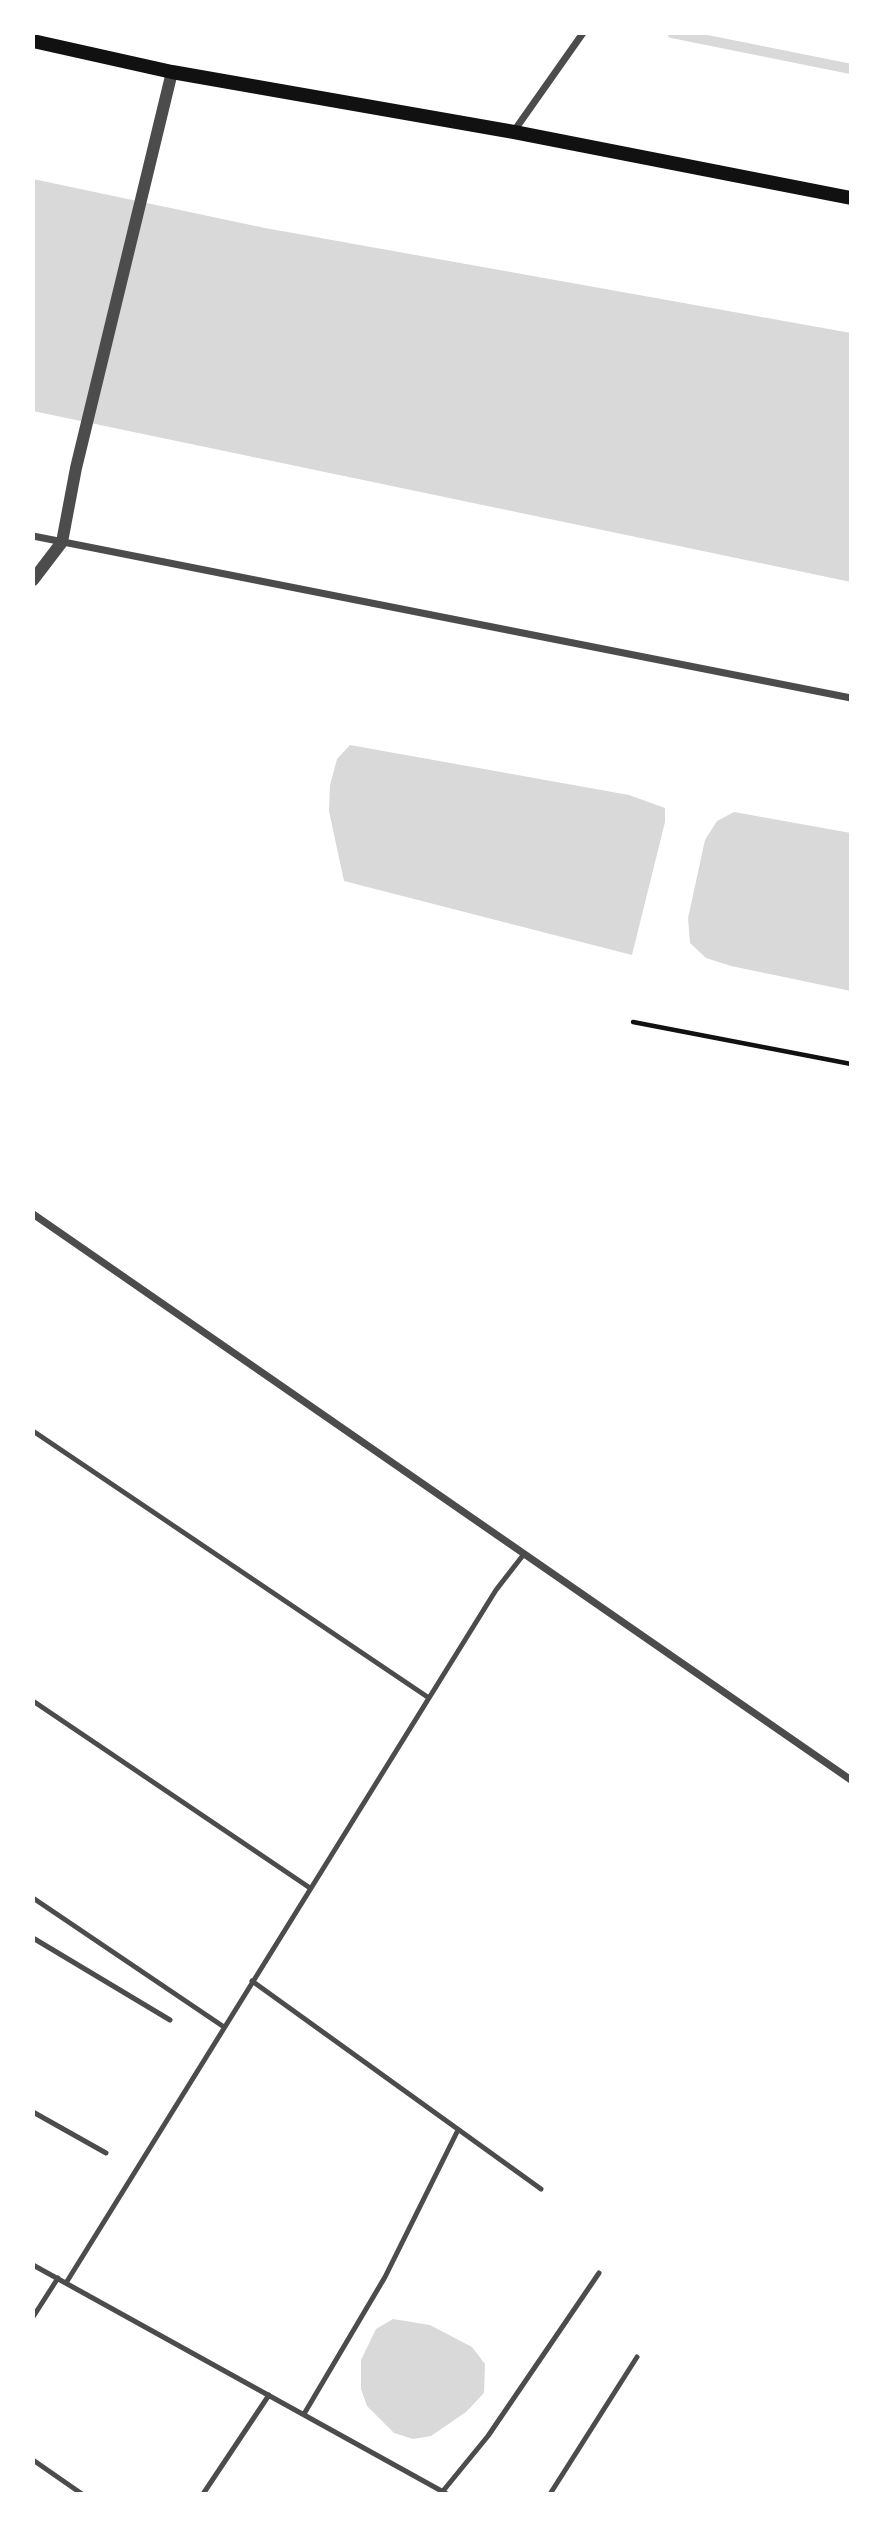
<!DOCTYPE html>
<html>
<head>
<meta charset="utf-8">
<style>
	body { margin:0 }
	#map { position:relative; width:884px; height:2527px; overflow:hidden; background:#fff; font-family:"Asap Condensed",sans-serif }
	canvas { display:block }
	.frame { position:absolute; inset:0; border:35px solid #fff; pointer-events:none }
</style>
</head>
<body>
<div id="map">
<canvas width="884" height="2527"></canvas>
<div class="frame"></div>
</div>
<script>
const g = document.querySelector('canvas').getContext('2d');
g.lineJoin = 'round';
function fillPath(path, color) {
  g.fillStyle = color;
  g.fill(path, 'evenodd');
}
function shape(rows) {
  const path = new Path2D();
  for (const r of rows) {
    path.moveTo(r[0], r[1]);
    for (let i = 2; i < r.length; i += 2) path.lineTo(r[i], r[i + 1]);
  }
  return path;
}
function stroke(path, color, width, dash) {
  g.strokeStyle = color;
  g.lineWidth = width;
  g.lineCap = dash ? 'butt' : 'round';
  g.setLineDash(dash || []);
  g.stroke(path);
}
fillPath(shape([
	[33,179,265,228,851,333,851,582,33,411],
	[350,745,629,795,665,808,665,822,632,955,344,881,329,811,330,785,337,759],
	[734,812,851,833,851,991,731,966,706,958,690,943,688,918,705,840,717,821],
	[393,2319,430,2325,472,2347,485,2364,484,2393,466,2412,431,2436,413,2439,394,2433,367,2406,361,2389,361,2360,376,2329]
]), '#d9d9d9');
stroke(shape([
	[672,33,851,69]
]), '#d9d9d9', 10);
stroke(shape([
	[633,1022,851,1064]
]), '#111', 4.5);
stroke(shape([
	[33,1431,429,1698],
	[33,1701,310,1888],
	[33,1898,224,2027],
	[33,1938,170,2020],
	[252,1981,541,2189],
	[33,2112,106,2153],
	[33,2265,447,2494],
	[66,2283,496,1590,524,1554],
	[33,2317,58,2278],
	[304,2414,385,2277,458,2130],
	[33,2460,82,2494],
	[443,2491,488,2436,599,2273],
	[203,2494,269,2395],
	[550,2494,637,2357]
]), '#4c4c4c', 5);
stroke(shape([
	[514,131,583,33],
	[33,536,851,698],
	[33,1214,851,1780]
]), '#4c4c4c', 7);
stroke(shape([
	[33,580,62,542,76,468,172,72]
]), '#4c4c4c', 12);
stroke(shape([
	[33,41,172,72,514,132,851,198]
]), '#111', 14);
</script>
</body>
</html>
